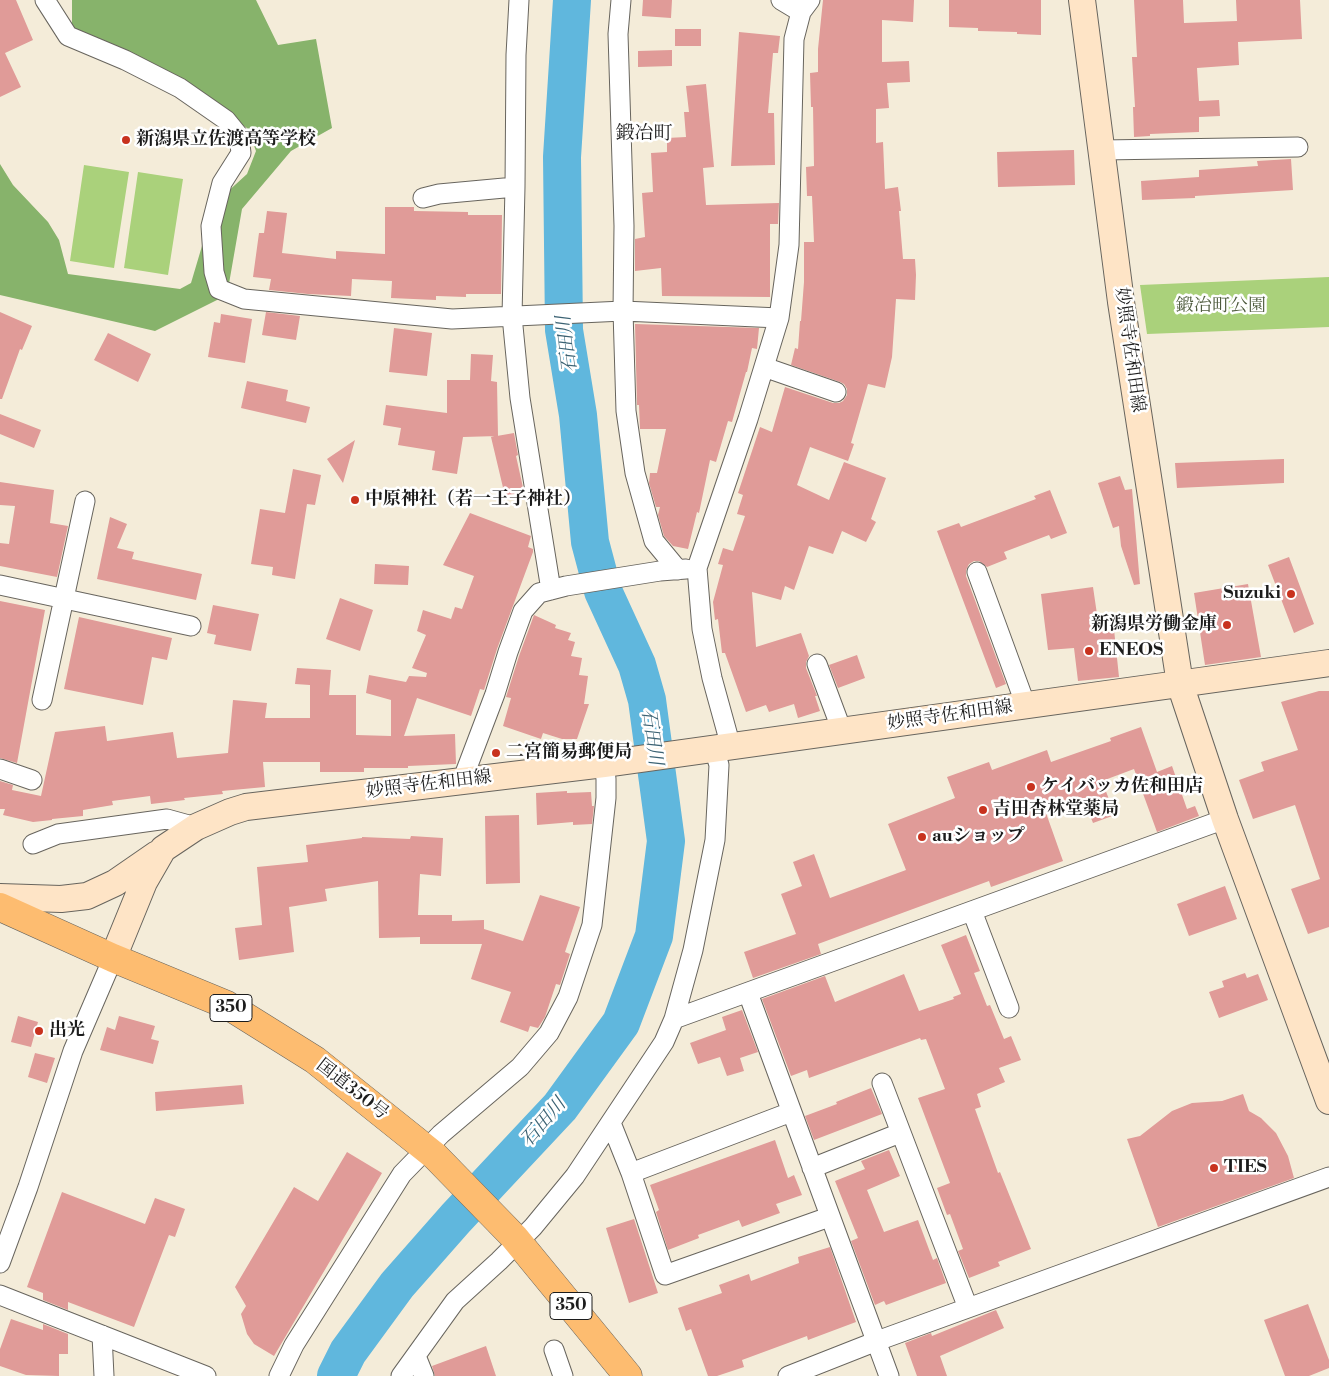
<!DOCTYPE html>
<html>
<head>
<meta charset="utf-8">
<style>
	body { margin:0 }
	canvas { display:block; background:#f4ecd9 }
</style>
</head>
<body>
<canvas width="1329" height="1376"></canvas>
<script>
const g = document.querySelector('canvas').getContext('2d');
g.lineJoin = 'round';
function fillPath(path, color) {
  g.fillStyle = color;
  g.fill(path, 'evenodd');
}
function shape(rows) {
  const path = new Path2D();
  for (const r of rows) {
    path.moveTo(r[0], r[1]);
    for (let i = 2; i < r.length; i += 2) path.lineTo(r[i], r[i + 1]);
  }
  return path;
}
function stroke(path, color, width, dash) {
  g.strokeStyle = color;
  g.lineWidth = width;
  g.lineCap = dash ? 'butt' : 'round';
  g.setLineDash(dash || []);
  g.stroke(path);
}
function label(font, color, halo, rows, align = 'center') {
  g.font = font + ' "Libre Bodoni","Noto Serif JP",serif';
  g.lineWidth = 5;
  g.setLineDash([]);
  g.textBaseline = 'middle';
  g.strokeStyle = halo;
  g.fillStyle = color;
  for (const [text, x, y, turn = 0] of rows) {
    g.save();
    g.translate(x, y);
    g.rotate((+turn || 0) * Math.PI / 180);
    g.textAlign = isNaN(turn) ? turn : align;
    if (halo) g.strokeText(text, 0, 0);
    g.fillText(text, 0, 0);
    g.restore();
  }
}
fillPath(shape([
	[84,165,129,172,114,268,70,261],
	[138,172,183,179,168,275,124,268],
	[1329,277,1329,327,1147,334,1140,285]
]), '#aad17b');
fillPath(shape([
	[72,0,256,0,278,45,316,39,332,128,291,151,242,209,227,295,155,331,0,295,0,164,13,185,48,222,59,240,68,274,180,289,191,283,210,219,224,195,247,174,256,151,247,128,192,92,83,38,72,25]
]), '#87b36b');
stroke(shape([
	[336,1376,348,1352,397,1285,456,1218,560,1107,621,1023,654,936,666,841,647,700,637,665,603,591,590,542,578,415,564,330,562,157,572,0]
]), '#60b7dd', 38);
fillPath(shape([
	[0,0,16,0,33,40,5,53,21,87,0,97],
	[643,0,672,0,671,18,642,16],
	[823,0,914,0,913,22,882,20,882,62,909,61,910,82,887,83,889,108,876,109,876,143,883,142,885,189,898,187,901,211,899,211,903,259,915,259,916,275,915,300,896,299,892,357,885,388,868,384,851,443,854,444,848,461,810,447,797,485,829,500,844,462,886,478,871,519,876,522,866,542,842,531,833,554,809,546,794,590,785,586,781,600,752,592,756,647,801,633,809,656,806,662,806,668,817,696,815,696,820,711,798,718,794,704,769,712,766,705,746,712,725,653,722,653,718,619,715,620,713,602,723,565,718,564,723,548,733,551,745,516,737,514,743,495,738,493,760,427,772,432,785,387,833,403,839,403,843,401,847,395,847,389,844,384,840,382,791,365,795,348,798,349,800,321,801,321,804,282,804,242,814,242,812,196,807,196,806,167,814,166,813,107,811,107,810,73,818,72,818,49],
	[949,0,1041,0,1041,35,1017,34,1017,32,978,31,978,28,949,27],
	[1134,0,1183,0,1184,23,1237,21,1236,0,1300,0,1302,39,1238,42,1239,65,1197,68,1199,101,1219,100,1220,116,1199,117,1199,132,1150,134,1150,136,1134,137,1133,107,1135,107,1132,57,1137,57],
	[675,29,701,29,701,46,675,46],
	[739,32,780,36,778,53,773,53,768,113,774,113,775,165,731,166],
	[672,50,672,66,638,67,638,51],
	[706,84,714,167,703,168,706,205,779,203,778,224,770,224,770,297,662,296,661,268,635,271,635,239,645,237,642,193,653,192,651,153,667,152,667,138,686,137,684,112,689,112,686,86],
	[1074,150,1075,185,998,187,997,152],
	[1291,159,1293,190,1195,196,1195,198,1142,200,1141,181,1199,177,1199,170,1258,166,1257,161],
	[385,207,414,207,414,211,468,212,468,215,502,215,501,294,466,294,466,297,436,296,436,300,391,298,392,281,352,279,351,296,308,294,269,290,271,279,253,277,259,233,264,233,267,211,287,213,282,253,336,259,336,251,385,254],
	[0,312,32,326,22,350,20,349,2,399,0,399],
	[266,312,300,316,296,340,262,335],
	[221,314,252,319,245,363,208,357,214,322,220,323],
	[635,324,759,328,757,349,752,348,747,372,746,372,732,422,728,421,716,462,710,460,699,513,697,512,688,549,673,546,664,536,658,515,660,507,656,507,649,483,650,473,657,473,666,429,640,429,639,405,637,405],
	[394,328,432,333,427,376,389,372],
	[108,333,151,354,138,382,94,360],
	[471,354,493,355,491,381,497,382,498,436,463,437,457,474,432,470,435,451,398,445,401,428,383,425,386,405,447,413,447,380,470,380],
	[247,381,288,390,286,401,310,407,306,423,241,408],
	[0,414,41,430,34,448,0,434],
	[514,433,518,455,516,456,524,492,505,496,491,437],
	[355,440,343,483,327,459],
	[1284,459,1284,483,1177,488,1175,463],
	[293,469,321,475,315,505,307,504,295,579,272,575,273,567,251,564,260,509,285,513],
	[1120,476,1125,490,1132,489,1140,584,1134,585,1121,546,1119,526,1113,528,1098,483],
	[0,482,54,490,50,523,68,526,57,577,0,566,0,543,9,544,15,506,0,505],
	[1050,490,1067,533,1051,539,1049,535,1004,552,1007,559,987,567,979,561,974,561,969,564,966,570,966,576,1006,684,996,688,937,531,959,523,961,527,1036,499,1034,496],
	[470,513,531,536,528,547,533,549,533,552,497,649,484,690,480,689,471,716,417,698,404,736,455,734,456,764,408,766,408,768,364,768,364,772,320,772,320,762,263,762,265,787,222,791,223,794,184,798,185,800,151,804,150,796,112,801,113,805,83,810,83,816,52,819,52,820,33,822,3,815,5,809,0,809,0,781,13,785,12,790,41,796,55,732,105,726,107,741,173,732,177,758,228,753,233,700,267,703,265,718,310,718,310,685,295,684,297,668,331,670,329,695,356,695,356,735,391,736,391,700,366,693,369,675,406,682,409,676,426,677,427,673,412,668,426,635,417,631,423,610,451,619,455,607,462,609,474,576,443,565],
	[110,517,127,524,117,548,134,552,132,559,202,574,196,600,97,579],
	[1289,557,1314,624,1294,633,1268,565],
	[375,564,409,566,408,585,374,584],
	[1248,584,1261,657,1205,665,1194,593],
	[1093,587,1098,621,1113,620,1119,677,1078,681,1074,648,1048,650,1041,594],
	[340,598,373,610,360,651,326,639],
	[0,601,45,610,17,763,0,758],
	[213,605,259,614,251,651,214,644,216,635,207,633],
	[534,615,556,625,555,628,571,633,568,640,575,642,571,656,582,658,579,675,588,676,584,704,589,704,577,739,562,739,543,733,541,739,503,726,511,698,506,697,519,656],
	[79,617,172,638,167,660,152,657,143,705,64,689],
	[857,655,865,678,838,688,829,665],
	[1319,691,1329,691,1329,927,1308,934,1291,889,1320,879,1295,805,1253,819,1239,780,1264,771,1261,762,1298,750,1281,702],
	[1141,727,1157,772,1172,766,1187,809,1195,806,1199,816,1157,832,1134,769,1102,781,1115,815,1093,823,1084,800,1046,813,1063,861,991,887,989,881,818,944,821,954,753,978,744,952,796,934,781,894,802,886,793,862,814,854,830,898,906,870,888,824,955,798,947,777,989,762,992,770,1047,750,1051,762,1111,741,1110,738],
	[567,791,567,793,591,792,592,806,594,806,592,824,573,825,573,822,537,825,536,793],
	[519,815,520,883,486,884,485,816],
	[411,836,443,838,441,876,420,874,418,915,452,915,452,921,484,920,484,929,523,941,540,895,580,907,565,952,570,954,560,985,556,984,545,1017,538,1028,530,1026,528,1032,500,1022,511,992,471,979,482,944,420,944,420,937,379,938,378,881,325,889,327,901,289,907,294,952,239,960,235,928,262,925,257,867,308,862,306,845,362,838,362,837,410,839],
	[1225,886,1237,919,1189,936,1177,904],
	[966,935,980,971,974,973,987,1006,990,1005,1004,1039,1011,1036,1021,1060,999,1068,1005,1082,977,1094,981,1107,975,1109,998,1173,1000,1172,1031,1249,998,1262,1000,1266,969,1278,958,1251,963,1249,950,1214,947,1215,937,1188,950,1183,918,1098,945,1089,926,1039,921,1040,920,1038,809,1078,807,1070,791,1076,762,999,825,976,835,1002,904,974,919,1011,954,999,953,997,961,994,941,945],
	[1245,973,1247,978,1258,974,1268,1000,1219,1018,1209,992,1224,987,1222,981],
	[742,1010,758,1052,740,1058,744,1071,727,1076,720,1057,698,1064,690,1043,726,1030,722,1017],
	[18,1016,38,1022,31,1047,11,1042],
	[119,1016,155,1026,151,1039,159,1041,153,1064,100,1050,107,1027,115,1030],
	[35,1053,55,1058,47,1083,28,1077],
	[242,1085,244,1104,156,1111,155,1092],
	[871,1088,882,1114,814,1140,805,1116,837,1104,836,1102],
	[1243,1094,1249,1111,1261,1118,1276,1133,1288,1156,1294,1178,1158,1227,1127,1139,1140,1136,1172,1111,1192,1103,1222,1101],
	[775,1140,788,1178,794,1175,802,1195,776,1204,780,1213,742,1227,739,1220,698,1235,699,1238,668,1250,656,1212,659,1210,650,1185],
	[889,1150,900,1176,867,1190,884,1232,918,1220,933,1260,937,1258,946,1283,886,1305,884,1301,875,1305,851,1241,858,1238,835,1181,865,1169,861,1161],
	[347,1152,382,1173,274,1356,254,1344,247,1334,241,1314,246,1306,235,1287,294,1187,318,1201],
	[62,1192,145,1224,155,1198,185,1209,175,1237,169,1235,134,1327,68,1302,68,1310,43,1300,43,1293,27,1287],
	[634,1219,658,1293,629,1303,606,1228],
	[830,1247,856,1322,808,1340,807,1336,742,1360,744,1367,717,1376,708,1376,691,1329,686,1331,678,1308,722,1293,719,1285,749,1274,751,1281,799,1263,798,1257],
	[1308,1304,1329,1360,1329,1368,1309,1376,1285,1376,1264,1320],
	[996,1310,1004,1328,940,1356,947,1376,917,1376,905,1343,931,1333,932,1336],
	[11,1319,43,1330,43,1324,68,1334,68,1354,59,1354,59,1376,26,1375,0,1366,0,1349],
	[486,1346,496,1376,435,1376,432,1366]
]), '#e09b98');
const street = shape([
	[45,0,68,36,125,60,180,88,226,120,239,136,241,153,222,183,211,226,214,272,219,289,244,299,452,319,623,311,779,318],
	[519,0,516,55,515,187,512,316,520,398,551,590],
	[621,0,618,34,624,226,623,311,626,411,635,473,654,541,678,570],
	[781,0,801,12],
	[1102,150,1298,147],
	[423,198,439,194,515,187],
	[764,367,836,392],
	[977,572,1026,706],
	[0,585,191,626],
	[817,664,842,731],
	[42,700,85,501],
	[731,747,712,678,702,629,697,568,748,419,779,318,789,245,794,39,801,12,810,0],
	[0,769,32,780],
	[462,781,495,694,508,652,523,611,539,593,566,586,660,571,686,569],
	[33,844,58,834,167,819,196,827],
	[972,911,1009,1008],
	[748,993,889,1376],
	[674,1019,1225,819],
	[882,1083,968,1308],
	[611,1123,631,1173,665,1275,829,1217],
	[812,1168,900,1133],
	[631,1173,791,1112],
	[0,1263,28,1187,73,1051,113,958],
	[0,1295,206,1376],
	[102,1335,104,1376],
	[554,1350,563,1376],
	[416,1356,424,1376],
	[279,1376,294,1345,402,1174,441,1134,520,1067,549,1033,568,997,592,925,606,798,606,779,604,764],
	[401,1376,455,1301,499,1261,533,1227,575,1176,664,1042,674,1019,693,950,715,840,719,765,714,749],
	[788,1376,877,1341,1329,1177]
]);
const secondary = shape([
	[1082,0,1121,302,1180,684,1225,819,1329,1101],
	[0,897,61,899,87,896,115,883,157,854],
	[113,958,144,882,163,849,196,827,230,812,246,807,604,764,1329,663]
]);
const highway = shape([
	[0,907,113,958,227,1005,315,1060,435,1156,514,1237,628,1376]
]);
stroke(street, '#68655e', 21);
stroke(secondary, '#68655e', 28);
stroke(highway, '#68655e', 29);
stroke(street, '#fff', 19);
stroke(secondary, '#fee4c6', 26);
stroke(highway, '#fdbc70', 28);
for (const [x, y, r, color] of [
	[126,140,5,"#c8321e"],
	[355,500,5,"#c8321e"],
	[1291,594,5,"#c8321e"],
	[1227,625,5,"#c8321e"],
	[1089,651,5,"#c8321e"],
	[496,753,5,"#c8321e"],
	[1031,787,5,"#c8321e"],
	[983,810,5,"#c8321e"],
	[922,837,5,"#c8321e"],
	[39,1031,5,"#c8321e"],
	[1214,1168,5,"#c8321e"]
]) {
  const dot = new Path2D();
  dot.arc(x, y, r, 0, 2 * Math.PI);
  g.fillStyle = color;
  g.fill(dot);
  stroke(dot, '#fff', 2);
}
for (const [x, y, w] of [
	[231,1008,42],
	[571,1306,42]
]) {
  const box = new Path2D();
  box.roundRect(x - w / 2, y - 13.5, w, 27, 4);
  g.fillStyle = '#fff';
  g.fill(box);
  stroke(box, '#1c1c1c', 1);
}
label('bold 16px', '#1c1c1c', null, [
	["350",231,1008],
	["350",571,1306]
]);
label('bold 18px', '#1c1c1c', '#fff', [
	["新潟県立佐渡高等学校",136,140],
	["中原神社（若一王子神社）",365,500],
	["Suzuki",1281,594,"right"],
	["新潟県労働金庫",1217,625,"right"],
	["ENEOS",1099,651],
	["二宮簡易郵便局",506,753],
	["ケイバッカ佐和田店",1041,787],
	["吉田杏林堂薬局",993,810],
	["auショップ",932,837],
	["出光",49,1031],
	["TIES",1224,1168]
], 'left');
label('18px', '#4e5b3d', '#fff', [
	["鍛冶町公園",1221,307]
]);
label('18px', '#1c1c1c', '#fff', [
	["妙照寺佐和田線",1129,350,82],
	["妙照寺佐和田線",950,716,-8],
	["妙照寺佐和田線",429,785,-7],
	["国道350号",352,1090,38]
]);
label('19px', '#1c1c1c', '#fff', [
	["鍛冶町",644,134]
]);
label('italic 19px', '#3b6273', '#fff', [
	["石田川",568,344,-97],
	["石田川",651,737,82],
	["石田川",544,1123,-49]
]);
</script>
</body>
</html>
